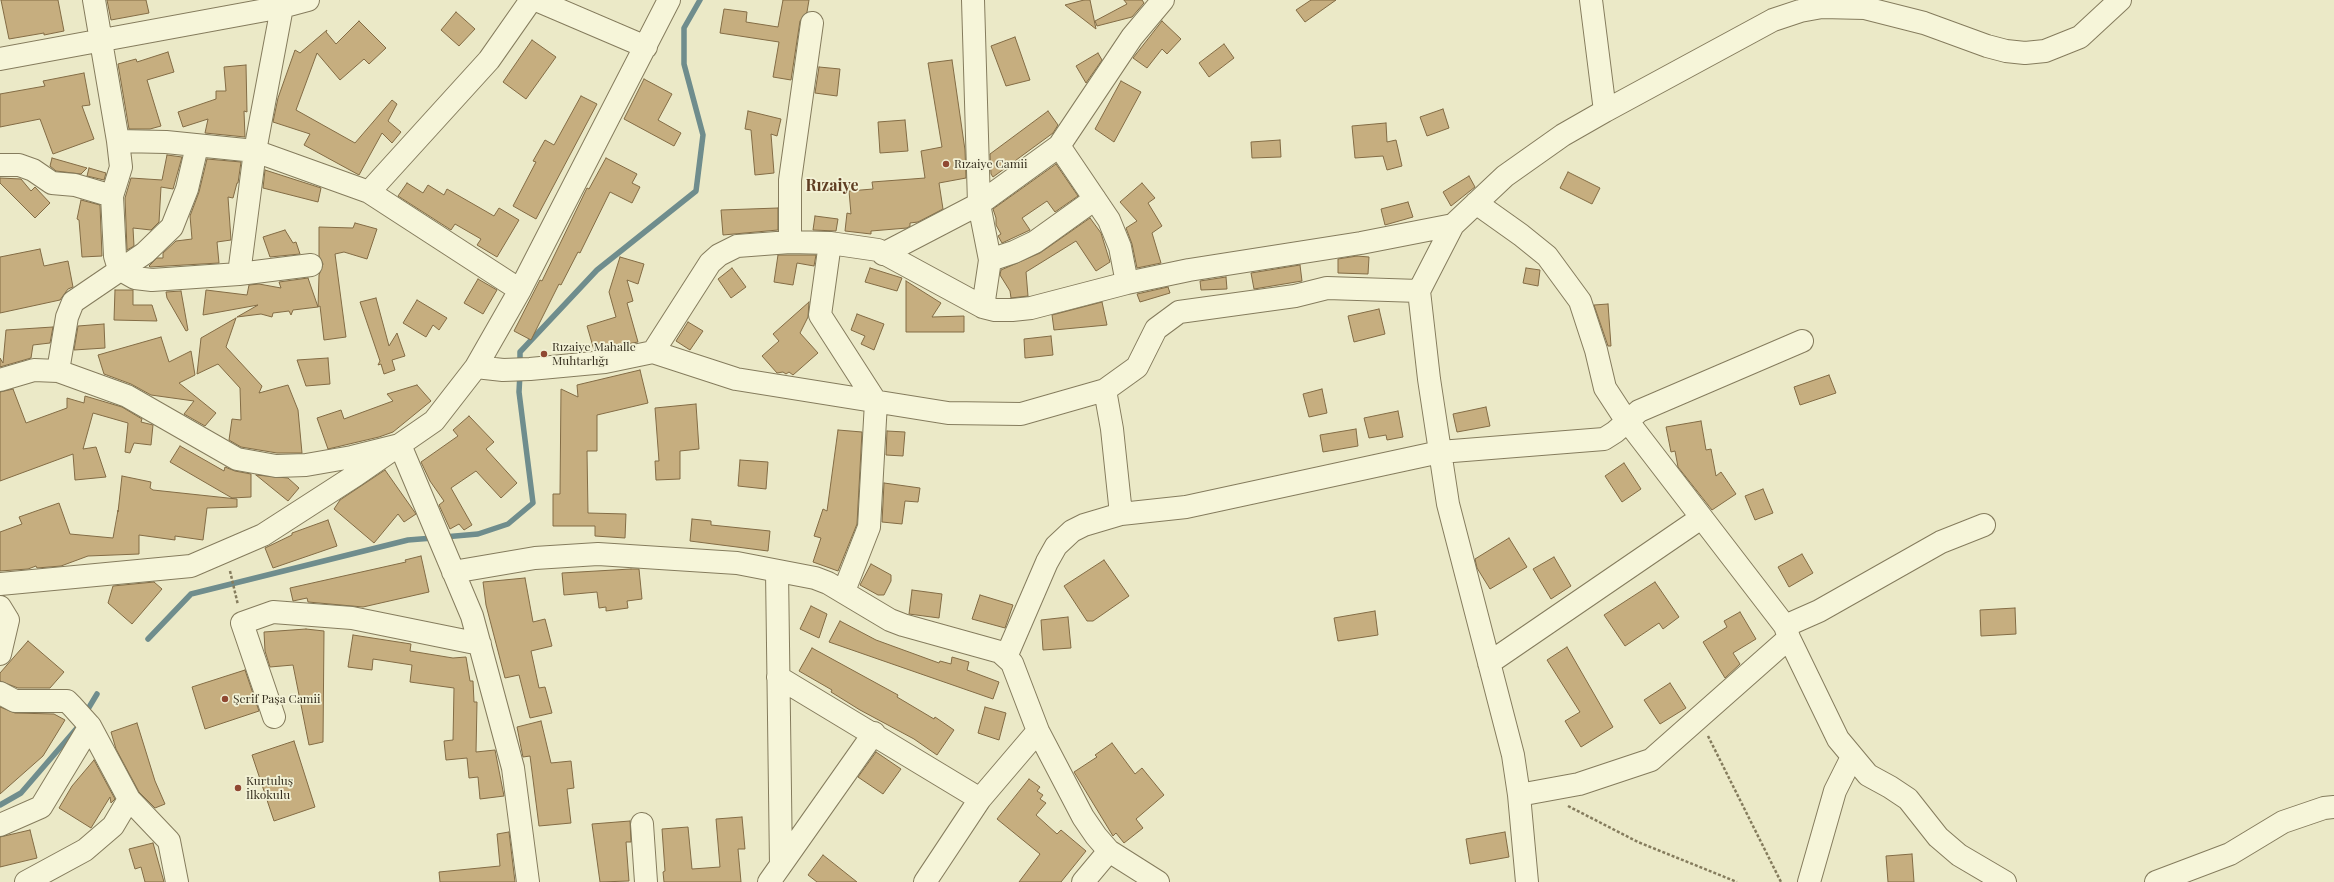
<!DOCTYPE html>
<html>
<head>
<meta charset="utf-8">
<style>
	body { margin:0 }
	canvas { display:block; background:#ebe9c7 }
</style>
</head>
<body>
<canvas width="2334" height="882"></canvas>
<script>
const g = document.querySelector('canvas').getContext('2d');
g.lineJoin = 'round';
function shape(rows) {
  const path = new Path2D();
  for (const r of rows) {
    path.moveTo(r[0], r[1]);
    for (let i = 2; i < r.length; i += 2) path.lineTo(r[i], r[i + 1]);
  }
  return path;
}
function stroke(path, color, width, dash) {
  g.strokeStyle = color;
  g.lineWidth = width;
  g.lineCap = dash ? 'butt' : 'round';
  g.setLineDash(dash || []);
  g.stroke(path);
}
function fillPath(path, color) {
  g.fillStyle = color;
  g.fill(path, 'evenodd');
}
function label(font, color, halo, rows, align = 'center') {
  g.font = font + ' "Playfair Display",serif';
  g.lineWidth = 3.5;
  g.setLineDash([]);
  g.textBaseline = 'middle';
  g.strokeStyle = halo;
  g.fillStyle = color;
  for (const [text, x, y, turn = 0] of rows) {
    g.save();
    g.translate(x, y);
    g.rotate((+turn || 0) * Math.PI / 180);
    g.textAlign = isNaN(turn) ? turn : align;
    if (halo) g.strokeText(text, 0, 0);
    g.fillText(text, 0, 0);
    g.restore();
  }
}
stroke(shape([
	[520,365,520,352,597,270,696,191,703,135,684,64,684,28,700,0],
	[444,537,478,534,508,524,533,503,519,392,520,373],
	[148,639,191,594,408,540,433,538],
	[85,714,97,694],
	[0,805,21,793,77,728]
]), '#6f8d8d', 5.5);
const building = shape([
	[1,0,58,0,64,31,44,35,44,33,9,39,1,0],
	[107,0,146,0,149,13,111,20,107,0],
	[783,0,809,0,807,12,800,21,791,80,773,77,779,42,720,33,724,9,747,12,746,22,778,27,783,0],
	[1084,0,1090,0,1096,29,1065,5,1084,0],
	[1124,0,1142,0,1144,3,1132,17,1097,26,1095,21,1127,4,1124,0],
	[1311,0,1336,0,1305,22,1296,10,1311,0],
	[456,12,475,29,459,46,441,30,456,12],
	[359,21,386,48,369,64,364,59,340,80,317,53,296,110,355,143,392,100,397,104,388,121,401,132,392,143,382,133,359,175,304,145,310,134,273,122,278,98,295,50,300,53,327,30,326,32,336,44,359,21],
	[1162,21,1181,39,1167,54,1162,49,1147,68,1133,58,1162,21],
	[1015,37,1030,80,1006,86,991,46,1015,37],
	[532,40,556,57,526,99,503,82,532,40],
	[1224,44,1234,58,1209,77,1199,63,1224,44],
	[168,52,174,72,147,80,161,126,150,129,129,129,118,64,136,59,137,62,168,52],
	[1098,53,1102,60,1086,83,1076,66,1098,53],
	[952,60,965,150,966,178,939,183,943,209,918,222,910,223,910,226,907,228,871,231,871,234,845,231,847,213,851,214,849,191,873,189,872,182,925,178,921,151,942,147,928,63,952,60],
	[246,65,247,112,244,111,245,137,205,133,208,119,183,127,178,112,216,99,216,91,226,91,224,67,246,65],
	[819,67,840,69,837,96,815,93,819,67],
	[84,73,90,105,82,106,94,139,53,154,40,119,0,127,0,94,45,86,43,81,84,73],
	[644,79,672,94,658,120,681,133,674,146,624,119,644,79],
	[1121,81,1141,92,1114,142,1095,129,1121,81],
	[581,96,597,104,536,219,513,206,536,162,533,161,545,140,554,145,581,96],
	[1443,109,1449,128,1427,136,1420,117,1443,109],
	[748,111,781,119,777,136,771,134,774,173,755,175,751,130,745,129,748,111],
	[1048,111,1058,125,1053,133,993,177,991,174,990,154,1048,111],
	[905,120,908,151,880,153,878,122,905,120],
	[1386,123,1387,142,1396,140,1402,166,1387,170,1383,156,1355,158,1352,126,1386,123],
	[1280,140,1281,157,1252,158,1251,142,1280,140],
	[167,155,182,157,173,189,161,187,159,222,151,230,133,228,134,246,127,250,125,198,131,178,162,180,167,155],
	[52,158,87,168,81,174,56,171,50,166,52,158],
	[606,158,637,174,632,183,640,187,632,203,610,192,580,253,578,252,561,285,559,284,531,340,514,331,540,280,542,281,587,188,589,189,606,158],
	[207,159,241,162,238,183,237,183,233,198,228,197,231,240,217,242,219,263,150,267,149,266,157,258,163,258,163,253,176,241,192,239,190,216,199,192,207,159],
	[1056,164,1078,196,1055,212,1047,201,1022,218,1030,230,1002,243,998,236,1001,234,996,225,996,218,993,209,1056,164],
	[89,168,106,173,104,180,87,176,89,168],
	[265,170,321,188,318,202,263,188,265,170],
	[1568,172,1600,188,1592,204,1560,188,1568,172],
	[1469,176,1475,187,1451,206,1443,192,1469,176],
	[0,178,21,179,31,191,35,187,50,203,35,218,0,183,0,178],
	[407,183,423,193,428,185,444,195,447,189,494,216,499,208,519,220,497,257,477,245,481,239,455,224,451,230,398,196,407,183],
	[1142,183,1155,198,1148,203,1162,226,1152,233,1161,263,1137,268,1132,244,1126,228,1137,221,1120,202,1142,183],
	[81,200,100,205,102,256,82,257,79,220,77,219,81,200],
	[1408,202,1413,217,1385,225,1381,209,1408,202],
	[778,208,778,230,723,235,721,210,778,208],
	[815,216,838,219,836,231,813,230,815,216],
	[1090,218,1101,233,1110,262,1096,271,1076,241,1026,272,1028,296,1011,298,1010,291,1000,275,1001,270,1040,253,1090,218],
	[355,223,377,229,367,259,344,252,335,254,346,337,324,340,320,306,318,307,319,275,323,264,319,256,319,227,353,228,355,223],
	[285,230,293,243,296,242,300,254,270,257,263,237,285,230],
	[40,249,44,266,68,261,73,287,68,289,60,300,0,313,0,257,40,249],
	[778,255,816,255,814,266,797,263,793,285,774,282,778,255],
	[1357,256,1369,257,1368,274,1338,273,1338,259,1357,256],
	[620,257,644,264,638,284,627,280,633,301,627,303,638,342,594,350,587,326,616,317,609,292,620,257],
	[1300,265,1302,281,1254,289,1251,273,1300,265],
	[732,268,746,287,731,298,718,279,732,268],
	[870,268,902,278,897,291,865,282,870,268],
	[1526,268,1540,270,1538,286,1523,283,1526,268],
	[1226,277,1227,289,1201,290,1200,281,1226,277],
	[308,278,318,307,293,310,291,315,289,311,273,313,272,317,261,314,237,317,258,305,203,315,206,290,247,295,249,285,259,284,281,288,279,282,308,278],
	[478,279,497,290,483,314,464,303,478,279],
	[906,281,941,303,932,317,964,316,964,332,906,332,906,281],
	[1168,287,1170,293,1140,302,1137,294,1168,287],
	[115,290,133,290,133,305,152,305,157,321,114,320,115,290],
	[181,291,188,330,186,331,167,298,166,292,181,291],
	[376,298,389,346,397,333,405,356,392,360,395,370,384,374,381,364,378,365,380,361,360,302,376,298],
	[417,300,447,318,439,330,433,325,426,337,403,323,417,300],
	[809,302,808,317,800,333,818,353,793,375,789,372,786,374,783,372,777,373,762,356,779,341,773,334,809,302],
	[1102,302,1107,325,1054,330,1052,315,1102,302],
	[1608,304,1611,346,1608,346,1594,305,1608,304],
	[1379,309,1385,334,1354,342,1348,316,1379,309],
	[857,314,884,324,874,350,861,344,865,336,851,330,857,314],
	[236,318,226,347,262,386,259,393,288,385,298,410,302,453,277,453,241,447,229,440,232,419,241,420,240,388,218,364,197,374,201,338,236,318],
	[688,322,703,331,690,350,676,341,688,322],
	[104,324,105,348,74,350,78,326,104,324],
	[53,327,50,343,33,345,31,358,0,367,0,358,3,363,6,330,53,327],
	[1051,336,1053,355,1025,358,1024,339,1051,336],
	[161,337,169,362,191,351,195,375,179,383,216,413,205,426,184,414,194,401,151,395,131,384,104,374,98,355,161,337],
	[328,358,330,384,306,386,297,360,328,358],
	[640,370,648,403,597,415,597,451,587,451,588,513,626,514,625,538,595,536,595,526,553,526,553,494,560,494,561,389,578,397,577,385,640,370],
	[1829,375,1836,393,1800,405,1794,387,1829,375],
	[417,385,431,401,393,432,379,437,328,449,317,418,341,410,344,419,393,401,387,394,417,385],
	[13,389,26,423,67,408,67,398,84,403,85,396,122,407,142,419,141,422,153,425,151,445,134,443,130,453,125,452,128,423,93,413,83,449,96,447,106,477,75,480,73,454,0,481,0,392,13,389],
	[1322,389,1327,413,1309,417,1303,394,1322,389],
	[696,404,699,449,680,451,680,479,656,480,655,461,659,461,655,408,696,404],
	[1486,407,1490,426,1457,432,1453,414,1486,407],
	[1398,411,1403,437,1387,440,1386,435,1369,438,1364,418,1398,411],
	[469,416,494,442,486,449,517,483,501,498,476,471,451,488,472,525,464,530,459,524,450,529,439,505,444,501,430,481,421,462,458,436,453,430,469,416],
	[1701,421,1706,450,1711,449,1716,476,1721,472,1736,494,1712,510,1678,467,1675,451,1671,452,1666,427,1701,421],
	[1356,429,1358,446,1323,452,1320,435,1356,429],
	[838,430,862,432,857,524,838,571,813,562,821,538,814,536,823,509,827,511,838,430],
	[887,431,905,432,903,456,886,455,887,431],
	[180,446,224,471,225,467,235,471,251,474,251,497,232,498,170,462,180,446],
	[740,460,768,462,766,489,738,486,740,460],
	[1624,463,1641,489,1622,502,1605,476,1624,463],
	[385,470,416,514,404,522,398,514,374,543,334,509,340,500,385,470],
	[256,475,288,478,299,488,288,501,256,475],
	[122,476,151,482,150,488,153,490,237,499,237,507,207,508,203,540,175,536,175,540,139,535,139,554,88,556,61,566,37,568,36,566,28,569,0,571,0,532,22,524,19,517,59,503,70,534,113,538,118,510,118,512,122,476],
	[884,483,920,488,918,502,905,501,902,524,882,522,884,483],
	[1763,489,1773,513,1755,520,1745,496,1763,489],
	[692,519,711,521,711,525,770,531,768,551,690,541,692,519],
	[328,520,337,546,273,568,265,548,292,535,292,533,328,520],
	[1509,538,1527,567,1490,589,1477,568,1475,559,1509,538],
	[1802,554,1813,573,1789,587,1778,567,1802,554],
	[421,556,429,592,363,607,308,602,307,598,293,601,290,588,406,562,405,560,421,556],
	[1554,557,1571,586,1551,599,1533,569,1554,557],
	[1104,560,1129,596,1093,621,1087,621,1064,586,1104,560],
	[871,564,891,575,891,581,884,595,878,595,860,585,871,564],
	[631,569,639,569,642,599,627,601,628,608,606,611,606,607,599,608,597,592,564,595,562,573,631,569],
	[525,578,533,622,545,619,552,646,531,651,539,688,545,687,552,713,530,718,519,675,505,678,486,605,483,582,525,578],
	[154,582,162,589,132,624,108,603,113,586,154,582],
	[1655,582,1679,617,1663,629,1659,623,1625,646,1604,615,1655,582],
	[912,590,942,594,939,618,909,614,912,590],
	[980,595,1013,605,1005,628,972,619,980,595],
	[811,606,827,614,819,638,800,629,811,606],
	[2015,608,2016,634,1981,636,1980,610,2015,608],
	[1375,611,1378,635,1338,641,1334,618,1375,611],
	[1740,612,1756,639,1733,653,1740,664,1725,678,1703,642,1727,627,1724,621,1740,612],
	[1068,617,1071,648,1043,650,1041,620,1068,617],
	[840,621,876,640,939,663,940,661,951,664,952,657,969,662,967,670,999,682,993,699,829,642,840,621],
	[306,629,324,631,323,742,309,745,293,665,270,667,265,651,264,632,306,629],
	[353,635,411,644,410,651,453,658,466,657,470,681,473,681,474,702,477,702,476,752,495,750,504,796,480,799,478,777,469,778,467,758,446,760,444,741,453,740,454,688,410,682,412,665,373,659,372,670,348,667,353,635],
	[28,641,64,672,50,688,18,688,0,681,0,673,28,641],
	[1567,647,1613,727,1581,747,1565,721,1580,712,1547,660,1567,647],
	[812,648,898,695,897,697,934,719,935,717,954,730,937,755,914,739,860,710,831,692,832,690,799,671,812,648],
	[245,670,259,711,205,729,192,687,245,670],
	[1670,683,1686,708,1660,724,1644,700,1670,683],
	[0,707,15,713,54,714,65,720,43,756,0,794,0,707],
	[985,707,1006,713,999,740,978,733,985,707],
	[541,721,551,763,571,761,574,788,567,789,571,823,539,826,530,756,523,757,517,727,541,721],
	[137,723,155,781,165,804,155,808,139,792,116,749,111,732,137,723],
	[294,741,315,807,274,821,252,755,294,741],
	[1112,743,1135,774,1142,768,1164,795,1136,819,1143,828,1124,843,1116,833,1113,836,1074,772,1097,757,1095,755,1112,743],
	[876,752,901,769,883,794,858,777,876,752],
	[94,760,115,799,111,803,110,797,91,828,59,808,72,786,94,760],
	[1029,779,1040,787,1037,791,1043,795,1040,799,1046,803,1036,815,1057,834,1061,830,1086,851,1061,882,1019,882,1040,854,997,819,1029,779],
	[742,817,745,849,738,849,741,882,664,882,663,872,665,871,662,829,688,827,692,869,720,867,716,819,742,817],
	[630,821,631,842,626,842,629,881,600,882,592,824,630,821],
	[30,830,37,858,0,867,0,837,30,830],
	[509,832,515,882,440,882,439,872,500,866,497,834,509,832],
	[1505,832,1509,857,1470,864,1466,839,1505,832],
	[153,843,164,882,145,882,141,867,135,869,129,849,153,843],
	[1912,854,1914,882,1888,882,1886,856,1912,854],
	[823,855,857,882,817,882,808,875,823,855]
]);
fillPath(building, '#c6ae7f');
stroke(building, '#836c45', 1);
const minor = shape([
	[94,0,118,141,121,167,112,196,115,256,119,269,135,278,152,280,239,274,311,265],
	[536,0,646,47],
	[973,0,979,204,990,260,983,307],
	[1591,0,1605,111],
	[0,59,282,7,308,0],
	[118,141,166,142,255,151,369,192,520,290],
	[1059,146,1109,220,1120,247,1127,283],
	[0,165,19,165,33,170,52,183,75,185,112,196],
	[369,192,489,60,531,0],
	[1476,203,1521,235,1547,256,1580,301,1596,350,1605,388,1622,414,1785,626],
	[790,242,790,180,812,23],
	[830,243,820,315,876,402,869,527,844,591],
	[883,254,979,204,1059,146,1132,37,1163,0],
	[990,260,1014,252,1035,242,1095,199],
	[239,274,255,151,282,7,280,0],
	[1419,291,1429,379,1448,504,1513,755,1519,795,1527,882],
	[653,352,710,263,719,255,737,246,790,242,830,243,878,250,983,307,995,310,1012,310,1031,308,1127,283,1189,270,1361,243,1453,225],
	[476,367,503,370,530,369,605,362,653,352,736,379,948,413,1021,414,1105,390,1137,367,1156,329,1179,312,1295,296,1327,288,1419,291,1453,225,1505,176,1563,135,1605,111,1773,20,1800,11,1822,7,1865,8,1924,23,1987,46,2006,51,2025,53,2045,51,2080,37,2120,0],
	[58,371,67,317,73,302,145,253,172,227,187,189,197,146],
	[0,380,34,370,58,371,127,396,237,459,276,466,306,465,352,457,400,445,472,616,513,768,528,882],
	[1105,390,1112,429,1121,514,1186,507,1440,452,1604,439,1615,432,1639,411,1802,341],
	[453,572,535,558,598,554,737,563,815,578,828,583,890,620,903,625,1000,652,1012,663,1038,731,1083,817,1096,836,1109,851,1158,882],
	[0,584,191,566,263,535,356,475,434,421,476,367,520,290,669,0],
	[0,607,8,620,0,654],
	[1789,638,1838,739,1868,775,1890,787,1908,799,1938,837,1959,855,2005,882],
	[1006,657,1047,562,1056,546,1072,531,1084,525,1121,514],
	[1489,663,1701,518],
	[778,677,980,799],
	[0,693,15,701,67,701,72,706,90,726,129,799,169,841,177,882],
	[274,717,242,623,273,612,352,618,480,644],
	[1519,795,1579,784,1651,760,1789,638,1785,626,1819,611,1941,542,1984,525],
	[642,824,646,882],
	[0,825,41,807,90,726],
	[781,865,874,733],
	[26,882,85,850,113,826,129,799],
	[769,882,781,865,777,571],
	[925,882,980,799,1038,731],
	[1083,882,1109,851],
	[1809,882,1835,791,1852,757],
	[2156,882,2230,854,2283,822,2324,808,2334,807]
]);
stroke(minor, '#857c5d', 24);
stroke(shape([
	[230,571,238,605],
	[1708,736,1781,882],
	[1568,806,1638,842,1737,882]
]), '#857c5d', 2.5, [3, 2]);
stroke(minor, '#f6f5d9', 22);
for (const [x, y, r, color] of [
	[946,164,4,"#904832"],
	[544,354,4,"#904832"],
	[225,699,4,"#904832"],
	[238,788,4,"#904832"]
]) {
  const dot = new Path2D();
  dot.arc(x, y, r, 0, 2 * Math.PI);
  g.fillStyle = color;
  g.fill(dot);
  stroke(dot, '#f3f2d6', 1.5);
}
label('12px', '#373020', '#f3f2d6', [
	["Rızaiye Camii",954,164],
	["Rızaiye Mahalle",552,347],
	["Muhtarlığı",552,361],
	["Şerif Paşa Camii",233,699],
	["Kurtuluş",246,781],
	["İlkokulu",246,795]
], 'left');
label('bold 16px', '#603e23', '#f3f2d6', [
	["Rızaiye",832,186]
]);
</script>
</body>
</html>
